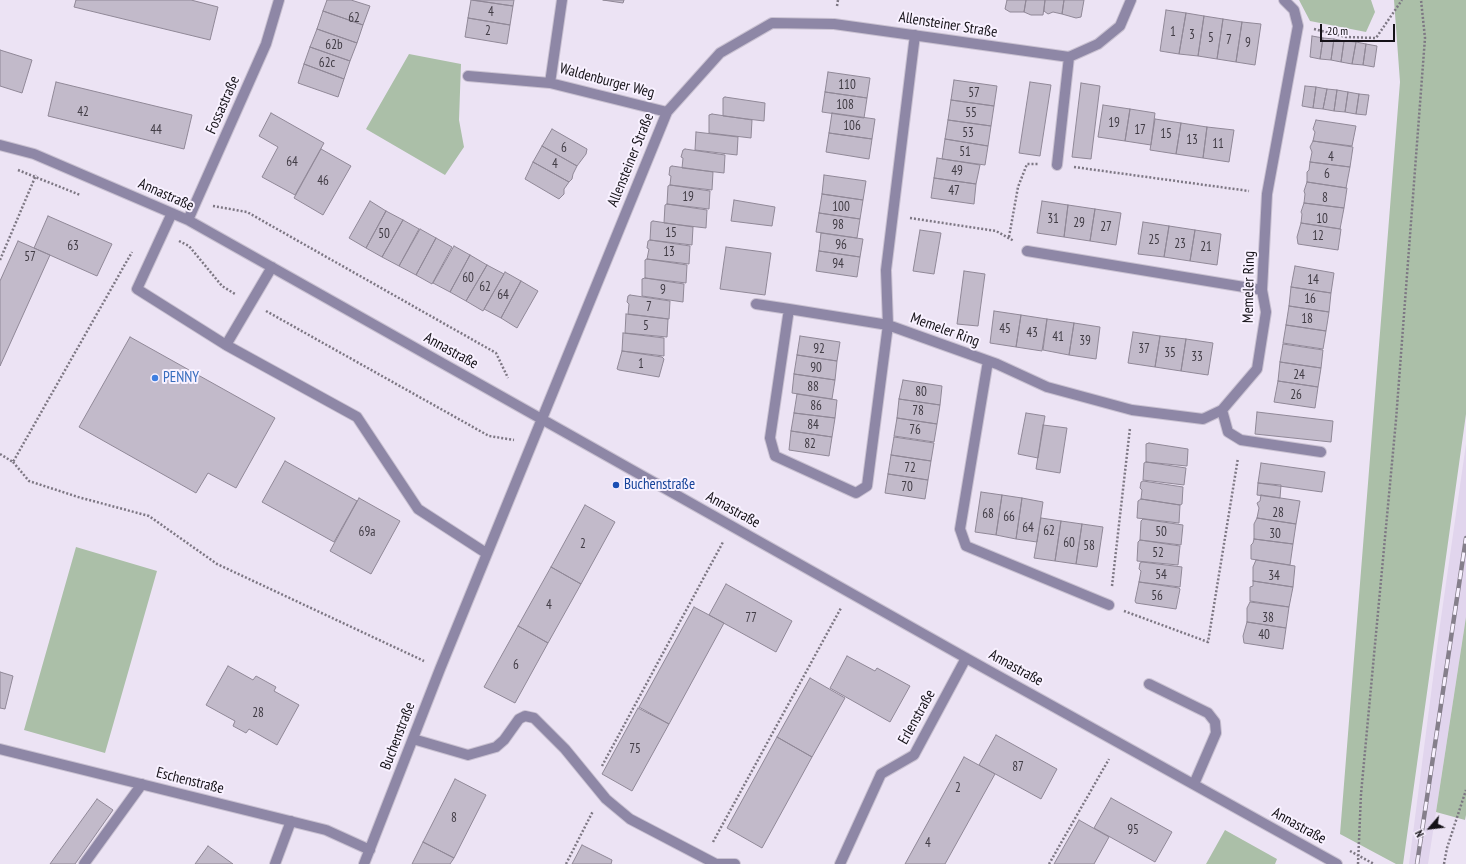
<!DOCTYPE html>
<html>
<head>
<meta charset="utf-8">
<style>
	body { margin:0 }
	#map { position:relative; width:1466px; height:864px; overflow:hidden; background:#ece3f4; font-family:"PT Sans Narrow",sans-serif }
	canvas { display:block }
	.north { position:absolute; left:1410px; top:808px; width:40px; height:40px; -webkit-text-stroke:3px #f8f1ff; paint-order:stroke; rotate:242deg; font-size:11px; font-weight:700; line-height:16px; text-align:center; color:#141117 }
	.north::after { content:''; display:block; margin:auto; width:14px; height:18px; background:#141117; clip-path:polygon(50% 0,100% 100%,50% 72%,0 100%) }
	.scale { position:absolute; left:1320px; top:24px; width:75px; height:18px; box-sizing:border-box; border:2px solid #141117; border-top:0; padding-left:5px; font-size:12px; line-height:14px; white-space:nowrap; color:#141117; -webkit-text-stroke:3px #f8f1ff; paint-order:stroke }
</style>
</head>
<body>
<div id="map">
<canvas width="1466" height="864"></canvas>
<div class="north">N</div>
<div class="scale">20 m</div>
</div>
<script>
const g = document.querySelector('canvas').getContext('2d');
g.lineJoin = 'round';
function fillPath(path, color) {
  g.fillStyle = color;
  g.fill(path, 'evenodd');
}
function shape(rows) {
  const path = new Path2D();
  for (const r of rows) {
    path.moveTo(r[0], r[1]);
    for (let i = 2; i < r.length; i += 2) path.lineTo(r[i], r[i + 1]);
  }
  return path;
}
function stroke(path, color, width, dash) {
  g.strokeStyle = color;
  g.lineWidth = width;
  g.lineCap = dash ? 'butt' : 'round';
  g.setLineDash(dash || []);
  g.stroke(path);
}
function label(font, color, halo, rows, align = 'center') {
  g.font = font + ' "PT Sans Narrow",sans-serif';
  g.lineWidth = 4;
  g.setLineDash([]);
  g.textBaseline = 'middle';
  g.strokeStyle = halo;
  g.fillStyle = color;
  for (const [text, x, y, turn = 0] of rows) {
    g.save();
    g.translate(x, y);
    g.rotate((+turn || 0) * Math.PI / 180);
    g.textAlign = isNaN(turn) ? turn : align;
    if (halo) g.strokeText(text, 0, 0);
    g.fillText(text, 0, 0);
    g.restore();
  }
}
fillPath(shape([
	[1466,444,1466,617,1428,864,1409,864,1439,632]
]), '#e1d5ed');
fillPath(shape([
	[1299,0,1371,0,1375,12,1366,32,1310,21],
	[1394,0,1466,0,1466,414,1403,864,1396,864,1340,834,1400,82],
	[409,54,461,64,459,120,464,147,445,175,366,129],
	[76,547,157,571,105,753,24,730],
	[1466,617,1466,815,1465,820,1436,812],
	[1225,830,1277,859,1275,864,1206,864]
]), '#abbfa8');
const building = shape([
	[76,0,191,0,218,7,210,40,74,7,76,0],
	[327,0,351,0,370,6,363,25,323,11,327,0],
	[471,0,513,6,510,25,468,18,471,0],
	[473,0,514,0,513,6,473,0],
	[603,0,624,0,623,3,603,0],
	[1007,0,1026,0,1024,12,1010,12,1005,9,1007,0],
	[1026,0,1045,0,1043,15,1031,15,1024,12,1026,0],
	[1045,0,1064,0,1062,14,1053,12,1048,14,1044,11,1045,0],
	[1064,0,1084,0,1081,17,1076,18,1062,14,1064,0],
	[1166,10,1186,13,1179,54,1160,51,1166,10],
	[323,11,363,25,357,43,317,29,323,11],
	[1186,13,1204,16,1198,56,1179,54,1186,13],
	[1204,16,1223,19,1217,59,1198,56,1204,16],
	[468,18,510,25,507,44,465,37,468,18],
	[1223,19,1242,22,1236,62,1217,59,1223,19],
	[1242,22,1261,24,1255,65,1236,62,1242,22],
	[317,29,357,43,350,61,310,47,317,29],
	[1312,36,1323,38,1320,59,1310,57,1312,36],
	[1323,38,1334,39,1331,60,1320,59,1323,38],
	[1334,39,1344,41,1341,62,1331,60,1334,39],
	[1344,41,1356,42,1352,64,1341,62,1344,41],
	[1356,42,1366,44,1363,65,1352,64,1356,42],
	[1366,44,1377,46,1374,67,1363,65,1366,44],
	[310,47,350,61,344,79,304,64,310,47],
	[0,50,32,60,22,93,0,86,0,50],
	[304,64,344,79,338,97,298,83,304,64],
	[828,72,870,78,867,98,825,92,828,72],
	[954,80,997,86,994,106,951,100,954,80],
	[56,82,192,115,184,149,48,116,56,82],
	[1030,82,1051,85,1040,156,1019,153,1030,82],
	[1081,83,1100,86,1091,159,1072,157,1081,83],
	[1305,86,1316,87,1313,108,1302,106,1305,86],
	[1316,87,1327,89,1323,109,1313,108,1316,87],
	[1327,89,1337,90,1334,111,1323,109,1327,89],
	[1337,90,1348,92,1345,112,1334,111,1337,90],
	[825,92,867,98,864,118,822,112,825,92],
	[1348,92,1359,94,1356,114,1345,112,1348,92],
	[1359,94,1369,95,1366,115,1356,114,1359,94],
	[725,97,765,103,764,121,723,116,723,98,725,97],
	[951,100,994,106,991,126,948,120,951,100],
	[1103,105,1130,109,1125,141,1098,137,1103,105],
	[1130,109,1155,113,1151,145,1125,141,1130,109],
	[271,113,324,143,295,195,262,177,278,147,259,136,271,113],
	[832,113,875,119,872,139,829,133,832,113],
	[712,114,752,120,751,138,709,133,709,115,712,114],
	[1155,119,1181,123,1176,154,1150,150,1155,119],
	[948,120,991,126,988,146,945,139,948,120],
	[1316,120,1356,126,1352,146,1313,141,1315,132,1313,129,1316,120],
	[1181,123,1207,127,1203,158,1176,154,1181,123],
	[1207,127,1234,130,1229,162,1203,158,1207,127],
	[552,129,587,149,586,154,577,166,542,146,552,129],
	[696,132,738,137,737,155,695,150,696,132],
	[829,133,872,139,869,159,826,152,829,133],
	[945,139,988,146,985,165,942,159,945,139],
	[1313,141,1353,147,1350,167,1310,162,1312,152,1310,147,1313,141],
	[542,146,577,166,573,174,572,179,569,182,533,162,542,146],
	[321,149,351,166,323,215,294,198,321,149],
	[685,149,725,155,724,173,682,168,683,158,681,157,683,150,685,149],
	[937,158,980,165,976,184,934,178,937,158],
	[533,162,569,182,564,189,564,194,559,199,525,179,533,162],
	[1310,162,1350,167,1346,188,1307,182,1307,172,1309,170,1310,162],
	[672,166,713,172,712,190,670,185,671,176,669,175,670,167,672,166],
	[824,175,866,181,863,200,822,194,824,175],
	[934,178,976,184,974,204,931,198,934,178],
	[1307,182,1347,188,1344,208,1304,203,1305,194,1304,191,1307,182],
	[670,185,710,191,709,209,667,204,668,186,670,185],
	[822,194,863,200,860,219,819,213,822,194],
	[734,200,775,207,772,226,731,221,734,200],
	[370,201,386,211,366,248,349,238,370,201],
	[1042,201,1068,205,1064,237,1037,233,1042,201],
	[1304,203,1344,208,1340,229,1301,223,1302,214,1301,212,1304,203],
	[667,204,707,210,706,228,664,223,665,205,667,204],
	[1068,205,1095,209,1090,241,1064,237,1068,205],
	[1095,209,1121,213,1116,245,1090,241,1095,209],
	[386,211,403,220,382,257,366,248,386,211],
	[819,213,860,219,857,238,816,232,819,213],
	[48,216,112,244,97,276,34,248,48,216],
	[403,220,419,229,399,266,382,257,403,220],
	[653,221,693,227,692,245,650,240,651,222,653,221],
	[1143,222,1169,226,1164,257,1138,254,1143,222],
	[1301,223,1341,229,1338,250,1298,244,1297,237,1301,223],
	[1169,226,1195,230,1190,261,1164,257,1169,226],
	[420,229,436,238,416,275,399,266,420,229],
	[920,230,941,233,934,274,913,271,920,230],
	[1195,230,1221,234,1217,265,1190,261,1195,230],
	[821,233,863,239,860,257,819,251,821,233],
	[436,238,452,247,432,284,416,275,436,238],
	[650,240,690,246,689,264,647,259,649,249,647,248,648,241,650,240],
	[18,241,50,255,0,366,0,281,18,241],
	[454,246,470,255,450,292,433,283,454,246],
	[726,247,771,253,765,295,720,289,726,247],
	[819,251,860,257,857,277,816,271,819,251],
	[470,255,487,265,466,301,450,292,470,255],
	[647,259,687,265,686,283,645,278,645,260,647,259],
	[487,265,504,274,483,311,466,301,487,265],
	[1295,266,1334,273,1331,293,1291,287,1295,266],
	[964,271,985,274,978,326,957,324,964,271],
	[505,272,521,281,501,318,484,309,505,272],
	[645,278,684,284,683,302,642,296,642,279,645,278],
	[521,281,538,291,517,328,501,318,521,281],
	[1291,287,1331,293,1329,312,1289,306,1291,287],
	[630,295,670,301,669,319,628,314,629,304,627,302,628,296,630,295],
	[1289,306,1329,312,1326,331,1286,325,1289,306],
	[994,311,1021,315,1016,347,990,343,994,311],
	[626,314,668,319,667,337,625,333,626,314],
	[1021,315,1047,319,1042,351,1016,347,1021,315],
	[1047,319,1074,323,1069,355,1043,350,1047,319],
	[1074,323,1100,327,1096,359,1069,355,1074,323],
	[1286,325,1326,331,1323,349,1283,343,1286,325],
	[1133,332,1160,336,1155,367,1128,363,1133,332],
	[623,333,664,338,664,356,622,351,623,333],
	[800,336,840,342,837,361,797,355,800,336],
	[1160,336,1186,339,1181,371,1155,367,1160,336],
	[130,337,275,418,236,488,208,473,196,493,79,427,130,337],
	[1186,339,1213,343,1208,375,1181,371,1186,339],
	[1283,344,1323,350,1321,368,1280,362,1283,344],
	[622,351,662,357,664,359,659,377,619,370,617,369,622,351],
	[797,355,837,361,835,380,794,374,797,355],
	[1280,362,1321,368,1318,387,1278,381,1280,362],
	[794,374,835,380,832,399,792,393,794,374],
	[903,380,942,386,940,405,899,399,903,380],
	[1278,381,1318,387,1315,408,1274,402,1278,381],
	[797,394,837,400,835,418,794,413,797,394],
	[899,399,940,405,937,424,897,418,899,399],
	[1257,412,1333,421,1331,442,1255,434,1257,412],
	[794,413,835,418,832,437,791,431,794,413],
	[1026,413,1045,416,1038,458,1018,454,1026,413],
	[897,418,937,424,934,442,894,436,897,418],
	[1043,425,1067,428,1060,473,1036,469,1043,425],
	[791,431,832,437,829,456,789,450,791,431],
	[894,437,934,443,931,461,891,455,894,437],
	[1149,443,1188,449,1187,466,1146,462,1146,444,1149,443],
	[891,455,931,461,928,480,888,474,891,455],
	[285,461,357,501,334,542,262,502,285,461],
	[1146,462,1186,468,1184,485,1143,480,1144,463,1146,462],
	[1261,463,1325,472,1322,492,1258,483,1261,463],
	[888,474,928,480,925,499,885,493,888,474],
	[1143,481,1183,487,1182,504,1180,505,1141,499,1142,490,1140,488,1141,482,1143,481],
	[1258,483,1281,485,1280,498,1257,495,1258,483],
	[981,492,1002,495,996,535,975,532,981,492],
	[1002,495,1022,498,1016,539,996,535,1002,495],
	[1261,495,1300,501,1296,524,1257,518,1259,508,1257,503,1260,501,1261,495],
	[359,498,400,521,371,574,330,551,359,498],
	[1022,498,1043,502,1037,542,1016,539,1022,498],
	[1141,499,1180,505,1179,523,1137,518,1138,501,1141,499],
	[585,505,615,522,581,584,551,567,585,505],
	[1041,518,1061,521,1055,561,1034,558,1041,518],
	[1257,518,1296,524,1293,544,1254,539,1254,524,1257,518],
	[1143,519,1183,525,1181,545,1140,540,1141,521,1143,519],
	[1061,521,1082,524,1076,564,1055,561,1061,521],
	[1082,524,1103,527,1097,567,1076,564,1082,524],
	[1254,539,1293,544,1290,565,1251,559,1251,545,1253,543,1254,539],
	[1140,540,1180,546,1178,565,1137,561,1138,542,1140,540],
	[1256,560,1295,566,1293,587,1253,581,1253,567,1256,560],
	[1142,562,1182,567,1180,587,1139,582,1141,571,1139,569,1140,563,1142,562],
	[551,567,581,584,548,643,518,626,551,567],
	[1253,581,1293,587,1289,607,1250,601,1250,587,1253,586,1253,581],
	[1139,582,1179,588,1180,589,1176,609,1136,603,1135,601,1139,582],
	[726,584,792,621,776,652,709,615,726,584],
	[1250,602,1289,607,1286,628,1247,622,1247,608,1250,602],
	[694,607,724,623,669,724,639,707,694,607],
	[1247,622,1286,628,1283,649,1244,643,1243,636,1247,622],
	[518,626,548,643,515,703,484,687,518,626],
	[847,656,875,671,877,668,910,686,890,722,830,688,847,656],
	[228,666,253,680,256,676,276,687,274,691,299,705,277,745,249,729,246,733,233,726,235,721,206,705,228,666],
	[0,672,13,676,5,709,0,708,0,672],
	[810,678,845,698,812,757,777,737,810,678],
	[638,708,669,724,632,791,602,774,638,708],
	[996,735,1057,769,1041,799,979,765,996,735],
	[777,737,812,757,762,848,727,828,777,737],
	[964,757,995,774,945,864,905,864,964,757],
	[455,779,486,795,454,858,423,842,455,779],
	[1111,798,1172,832,1155,862,1094,828,1111,798],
	[97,799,113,810,75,864,50,864,97,799],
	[1079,820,1109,837,1094,864,1054,864,1079,820],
	[423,842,454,858,450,864,412,864,423,842],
	[582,845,612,860,611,864,572,864,582,845],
	[208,846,233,864,195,864,208,846]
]);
fillPath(building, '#c2baca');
stroke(building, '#908897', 1);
const minor = shape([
	[562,0,550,83,667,112],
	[915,35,886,270,888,325,997,364,1047,387,1132,410,1203,419,1222,410,1257,369,1266,312,1262,290,1267,194,1298,26,1294,10,1284,0],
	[468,76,550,83],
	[0,145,34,154,188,220,966,658,1337,864],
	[1057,165,1069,57],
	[172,213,137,289,226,345],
	[188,220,266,44,279,0],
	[1027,251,1262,290],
	[272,267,226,345,357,417,418,509,486,553],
	[756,304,789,309,888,325,867,486,856,493,775,456,770,438,789,309],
	[988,361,960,529,966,546,1109,605],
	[1222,410,1228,432,1241,440,1321,452],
	[1149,684,1208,713,1215,722,1216,733,1194,784],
	[413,739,468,755,496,747,504,740,519,719,525,716,534,718,565,749,606,799,630,819,716,864,735,864],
	[0,749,326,830,370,850],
	[84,864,142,784],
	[275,864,291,821],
	[364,864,440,669,667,112,720,53,772,23,834,24,1069,57,1098,44,1120,26,1131,0],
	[840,864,881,774,914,755,966,658]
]);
stroke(minor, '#c9c1d1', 12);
stroke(shape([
	[837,6,838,0],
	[1314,29,1346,37,1376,38,1402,0],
	[1074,167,1249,191],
	[18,170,80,195],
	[213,206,247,212,496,353,508,378],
	[910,218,996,231,1014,241],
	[1009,237,1018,187,1027,164,1039,164],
	[179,241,189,246,222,286,235,294],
	[0,260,36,175],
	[266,311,489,436,514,440],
	[0,454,13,462,132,252],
	[13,462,29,481,78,497,149,516,217,564,424,661],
	[1112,586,1130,428],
	[1124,611,1208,642,1238,458],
	[602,766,723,542],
	[713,842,841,608],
	[1350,851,1374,864],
	[566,864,593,811],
	[1049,864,1109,759],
	[1358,864,1361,794,1396,420,1425,38,1421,0],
	[1444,864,1447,848,1466,790]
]), '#7d7783', 2.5, [2, 2]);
stroke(minor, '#8e87a6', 10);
const rail = shape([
	[1417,864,1466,538]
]);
stroke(rail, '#857f8b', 4.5);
stroke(rail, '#f8f1ff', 3, [9]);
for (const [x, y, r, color] of [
	[155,378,4,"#3f7fe0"],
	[616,485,4,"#1a4fb4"]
]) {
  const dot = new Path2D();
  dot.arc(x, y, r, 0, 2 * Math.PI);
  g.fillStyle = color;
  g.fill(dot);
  stroke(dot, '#f8f1ff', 1.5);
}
label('13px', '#403b44', null, [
	["4",491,12],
	["62",354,18],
	["2",488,31],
	["1",1173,32],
	["3",1192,35],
	["5",1211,38],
	["7",1229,40],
	["9",1248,43],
	["62b",334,45],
	["62c",327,63],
	["110",847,85],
	["57",974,93],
	["108",845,105],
	["42",83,112],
	["55",971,113],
	["19",1114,123],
	["106",852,126],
	["44",156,130],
	["17",1140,130],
	["53",968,133],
	["15",1166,134],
	["13",1192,140],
	["11",1218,144],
	["6",564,148],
	["51",965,152],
	["4",1331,157],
	["64",292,162],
	["4",555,164],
	["49",957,171],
	["6",1327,174],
	["46",323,181],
	["47",954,191],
	["19",688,197],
	["8",1325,198],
	["100",841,207],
	["31",1053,219],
	["10",1322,219],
	["29",1079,223],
	["98",838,225],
	["27",1106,227],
	["15",671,233],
	["50",384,234],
	["12",1318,236],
	["25",1154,240],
	["23",1180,244],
	["96",841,245],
	["63",73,246],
	["21",1206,247],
	["13",669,252],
	["57",30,257],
	["94",838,264],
	["60",468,278],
	["14",1313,280],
	["62",485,287],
	["9",663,290],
	["64",503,295],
	["16",1310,299],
	["7",649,307],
	["18",1307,319],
	["5",646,326],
	["45",1005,329],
	["43",1032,333],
	["41",1058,337],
	["39",1085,341],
	["92",819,349],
	["37",1144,349],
	["35",1170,353],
	["33",1197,357],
	["1",641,364],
	["90",816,368],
	["24",1299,375],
	["88",813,387],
	["80",921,392],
	["26",1296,395],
	["86",816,406],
	["78",918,411],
	["84",813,425],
	["76",915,430],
	["82",810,444],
	["72",910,468],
	["70",907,487],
	["28",1278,513],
	["68",988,514],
	["66",1009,517],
	["64",1028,528],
	["62",1049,531],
	["69a",367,532],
	["50",1161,532],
	["30",1275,534],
	["60",1069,543],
	["2",583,544],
	["58",1089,546],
	["52",1158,553],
	["54",1161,575],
	["34",1274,576],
	["56",1157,596],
	["4",549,605],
	["77",751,618],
	["38",1268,618],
	["40",1264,635],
	["6",516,665],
	["28",258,713],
	["75",635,749],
	["87",1018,767],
	["2",958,788],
	["8",454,818],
	["95",1133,830],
	["4",928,843]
]);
label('15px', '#141117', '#f8f1ff', [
	["Allensteiner Straße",948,25,9],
	["Waldenburger Weg",607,81,15],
	["Fossastraße",223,105,-66],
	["Allensteiner Straße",631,160,-68],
	["Annastraße",166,195,24],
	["Memeler Ring",1249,287,-89],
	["Memeler Ring",945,330,20],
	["Annastraße",451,351,29],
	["Annastraße",733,510,29],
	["Annastraße",1016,668,29],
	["Erlenstraße",917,717,-61],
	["Buchenstraße",398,736,-69],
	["Eschenstraße",190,781,14],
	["Annastraße",1299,826,29]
]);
label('15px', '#366cbe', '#f8f1ff', [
	["PENNY",163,378]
], 'left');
label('15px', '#164399', '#f8f1ff', [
	["Buchenstraße",624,485]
], 'left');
</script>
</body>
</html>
